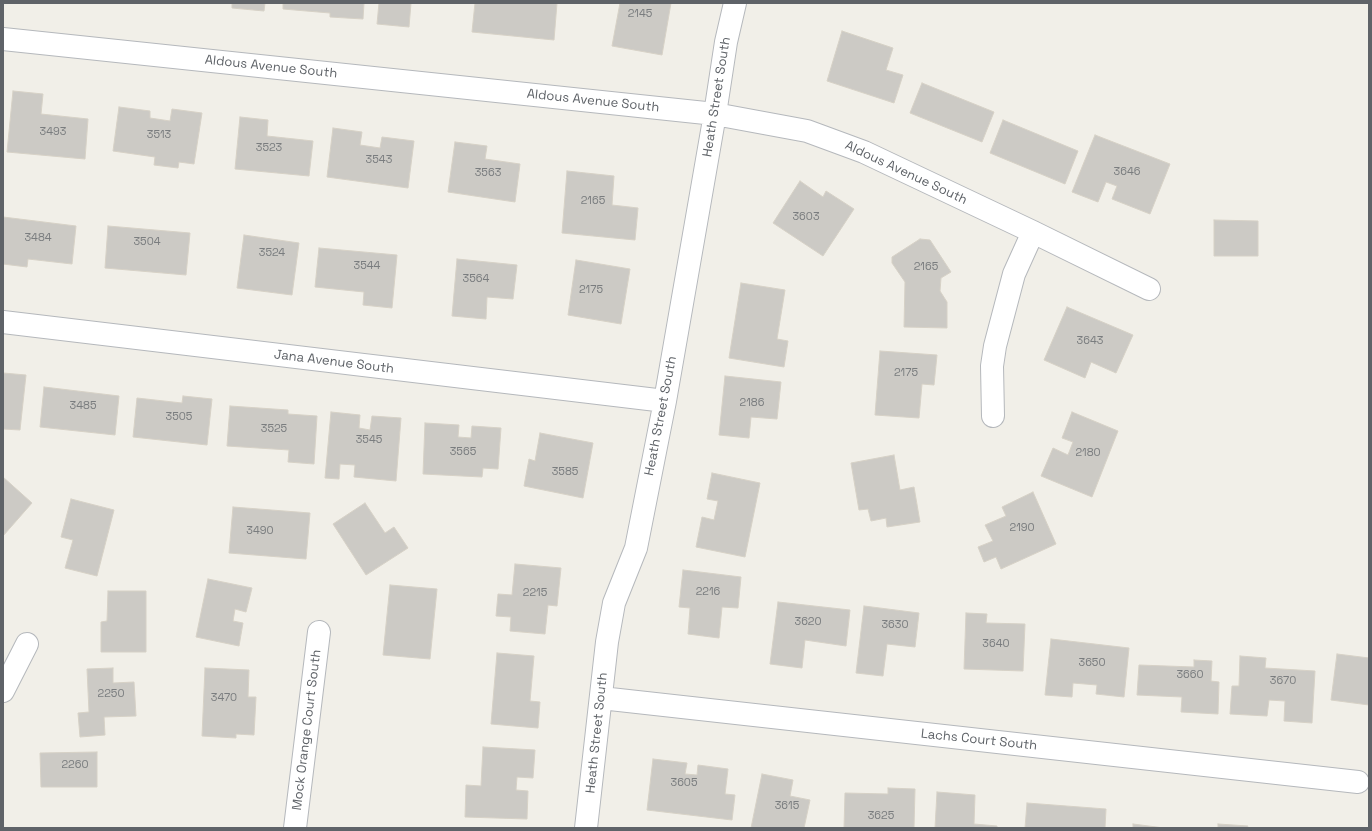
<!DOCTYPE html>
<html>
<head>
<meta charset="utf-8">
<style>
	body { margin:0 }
	#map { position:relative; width:1372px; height:831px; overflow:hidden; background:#f1efe8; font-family:"Space Grotesk",sans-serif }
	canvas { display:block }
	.frame { position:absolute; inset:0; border:4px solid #5f6368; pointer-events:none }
</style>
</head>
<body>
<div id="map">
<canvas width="1372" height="831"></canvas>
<div class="frame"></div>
</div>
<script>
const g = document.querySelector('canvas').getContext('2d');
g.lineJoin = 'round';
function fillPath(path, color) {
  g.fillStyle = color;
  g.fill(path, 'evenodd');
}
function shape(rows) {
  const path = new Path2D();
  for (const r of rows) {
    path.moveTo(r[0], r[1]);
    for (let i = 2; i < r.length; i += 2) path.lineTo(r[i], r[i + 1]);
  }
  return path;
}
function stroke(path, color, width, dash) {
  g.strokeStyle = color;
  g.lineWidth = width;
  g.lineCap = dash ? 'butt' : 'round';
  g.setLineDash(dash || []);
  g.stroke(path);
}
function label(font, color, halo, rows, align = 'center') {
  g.font = font + ' "Space Grotesk",sans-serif';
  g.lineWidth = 3;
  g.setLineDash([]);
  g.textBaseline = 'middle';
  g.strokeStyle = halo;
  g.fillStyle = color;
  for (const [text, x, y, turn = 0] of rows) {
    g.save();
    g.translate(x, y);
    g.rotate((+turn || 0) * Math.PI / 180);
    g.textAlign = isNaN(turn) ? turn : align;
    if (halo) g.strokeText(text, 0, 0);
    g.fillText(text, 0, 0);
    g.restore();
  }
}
const building = shape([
	[232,3,265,3,264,11,232,8,232,3],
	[283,3,364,3,363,19,330,17,330,13,283,9,283,3],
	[379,3,411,3,409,27,377,24,379,3],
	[475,3,557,3,554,40,472,32,475,3],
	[620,3,671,3,662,55,612,46,620,3],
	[842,31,893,48,886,70,903,75,894,103,827,81,842,31],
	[922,83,994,112,982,142,910,113,922,83],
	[13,91,43,94,41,114,88,119,85,159,7,152,13,91],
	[119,107,150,111,150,118,170,121,172,109,202,113,194,164,179,162,178,168,154,165,155,157,113,151,119,107],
	[240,117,268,120,267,136,313,141,309,176,235,169,240,117],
	[1003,120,1078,151,1065,184,990,153,1003,120],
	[333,128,362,132,360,145,380,148,382,137,414,141,408,188,327,177,333,128],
	[1095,135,1170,164,1150,214,1112,199,1117,186,1106,182,1098,202,1072,192,1095,135],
	[455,142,487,146,485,159,520,164,515,202,448,192,455,142],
	[567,171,614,176,612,205,638,208,635,240,562,233,567,171],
	[800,181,823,197,826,191,854,209,823,256,773,223,800,181],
	[3,217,76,226,72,264,28,259,27,267,3,264,3,217],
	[1214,220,1258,221,1258,256,1214,256,1214,220],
	[108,226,190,233,186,275,105,268,108,226],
	[244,235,299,243,292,295,237,288,244,235],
	[920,239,930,240,951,272,941,278,940,291,947,302,947,328,904,327,905,282,892,263,892,257,920,239],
	[319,248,397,255,392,308,363,305,364,292,315,287,319,248],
	[457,259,517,265,513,299,487,297,486,319,452,316,457,259],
	[576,260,630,269,621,324,568,315,576,260],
	[741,283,785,290,777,339,788,341,784,367,729,358,741,283],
	[1067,307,1133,335,1116,373,1091,362,1085,378,1044,360,1067,307],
	[880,351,937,355,934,385,922,384,919,418,875,415,880,351],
	[3,373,26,375,20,430,3,429,3,373],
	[725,376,781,382,777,419,751,417,749,438,719,435,725,376],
	[44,387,119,396,115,435,40,427,44,387],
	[183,396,212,399,207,445,133,437,137,398,182,403,183,396],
	[230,406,288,410,288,414,317,416,314,464,288,462,289,450,227,446,230,406],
	[331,412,360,415,359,428,370,430,372,416,401,418,396,481,354,477,355,465,340,464,339,479,325,478,331,412],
	[1072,412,1118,431,1092,497,1041,476,1053,448,1068,455,1073,442,1062,438,1072,412],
	[425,423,459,425,458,437,471,438,472,426,501,428,498,469,483,468,482,477,423,474,425,423],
	[540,433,593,443,583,498,524,486,529,459,535,461,540,433],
	[894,455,900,490,914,487,920,522,887,527,886,518,871,521,868,509,859,510,851,463,894,455],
	[712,473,760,483,745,557,696,547,702,517,714,520,718,501,707,499,712,473],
	[3,477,32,503,3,536,3,477],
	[1033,492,1056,544,1001,569,996,557,984,562,978,547,993,541,985,525,1006,516,1002,507,1033,492],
	[71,499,114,510,97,576,65,568,73,540,61,537,71,499],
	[365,503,385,533,394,527,408,548,366,575,333,524,365,503],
	[233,507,310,513,306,559,229,553,233,507],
	[515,564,561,568,557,606,548,605,545,634,510,631,511,617,496,616,498,594,512,595,515,564],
	[683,570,741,577,738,608,722,607,719,638,688,634,690,608,679,607,683,570],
	[208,579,252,588,246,612,235,609,233,621,243,623,239,646,196,637,208,579],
	[390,585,437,589,430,659,383,655,390,585],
	[108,591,146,591,146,652,101,652,101,622,107,621,108,591],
	[778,602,850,610,846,646,805,640,802,668,770,664,778,602],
	[864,606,919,613,915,647,887,644,883,676,856,673,864,606],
	[966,613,987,614,986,623,1025,624,1023,671,964,669,966,613],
	[1051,639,1129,648,1124,697,1096,694,1097,685,1073,683,1072,697,1045,695,1051,639],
	[497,653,534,656,530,701,540,702,538,728,491,724,497,653],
	[1337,654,1369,658,1369,705,1331,700,1337,654],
	[1240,656,1266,658,1265,668,1315,671,1312,723,1284,721,1285,701,1269,700,1267,716,1230,714,1232,686,1239,686,1240,656],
	[1194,660,1212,661,1211,681,1219,682,1218,714,1181,712,1182,697,1137,695,1139,665,1194,667,1194,660],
	[113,668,113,683,134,682,136,716,104,717,105,735,80,737,78,713,89,712,87,669,113,668],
	[205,668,249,670,248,697,256,697,254,735,236,734,236,738,202,736,205,668],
	[483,747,535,750,533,778,517,777,516,790,528,791,527,819,465,817,466,785,481,786,483,747],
	[97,752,97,787,41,787,40,753,97,752],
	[653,759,687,763,685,774,697,775,698,765,728,769,725,794,735,795,732,820,647,810,653,759],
	[762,774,793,780,790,796,810,800,804,828,751,828,762,774],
	[888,788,915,789,914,828,844,828,845,793,888,794,888,788],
	[937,792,975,795,974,824,997,826,997,828,935,828,937,792],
	[1027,803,1106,809,1105,828,1025,828,1027,803],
	[1133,824,1164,828,1133,828,1133,824],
	[1218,824,1248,826,1247,828,1218,828,1218,824]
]);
fillPath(building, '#cccac5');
stroke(building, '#d6d1c6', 1);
const minor = shape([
	[3,39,715,114,807,131,864,152,1033,232,1149,289],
	[3,322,665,401],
	[993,416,992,366,995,346,1014,274,1033,232],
	[3,691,27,644],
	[601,698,1358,782],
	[295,828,319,632],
	[586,828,607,642,614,603,636,548,665,401,715,114,726,42,735,3]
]);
stroke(minor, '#b5b8bc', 24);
stroke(minor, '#fff', 22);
label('11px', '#7a7d7f', null, [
	["2145",640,14],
	["3493",53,132],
	["3513",159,135],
	["3523",269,148],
	["3543",379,160],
	["3646",1127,172],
	["3563",488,173],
	["2165",593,201],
	["3603",806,217],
	["3484",38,238],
	["3504",147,242],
	["3524",272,253],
	["3544",367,266],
	["2165",926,267],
	["3564",476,279],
	["2175",591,290],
	["3643",1090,341],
	["2175",906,373],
	["2186",752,403],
	["3485",83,406],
	["3505",179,417],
	["3525",274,429],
	["3545",369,440],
	["3565",463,452],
	["2180",1088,453],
	["3585",565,472],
	["2190",1022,528],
	["3490",260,531],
	["2216",708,592],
	["2215",535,593],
	["3620",808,622],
	["3630",895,625],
	["3640",996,644],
	["3650",1092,663],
	["3660",1190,675],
	["3670",1283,681],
	["2250",111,694],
	["3470",224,698],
	["2260",75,765],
	["3605",684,783],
	["3615",787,806],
	["3625",881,816]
]);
label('13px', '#5f6368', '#fff', [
	["Aldous Avenue South",271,67,6],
	["Heath Street South",717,97,-81],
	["Aldous Avenue South",593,101,6],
	["Aldous Avenue South",906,173,25],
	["Jana Avenue South",334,362,7],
	["Heath Street South",661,416,-79],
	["Mock Orange Court South",307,730,-83],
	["Heath Street South",597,733,-84],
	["Lachs Court South",979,740,6]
]);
</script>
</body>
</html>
